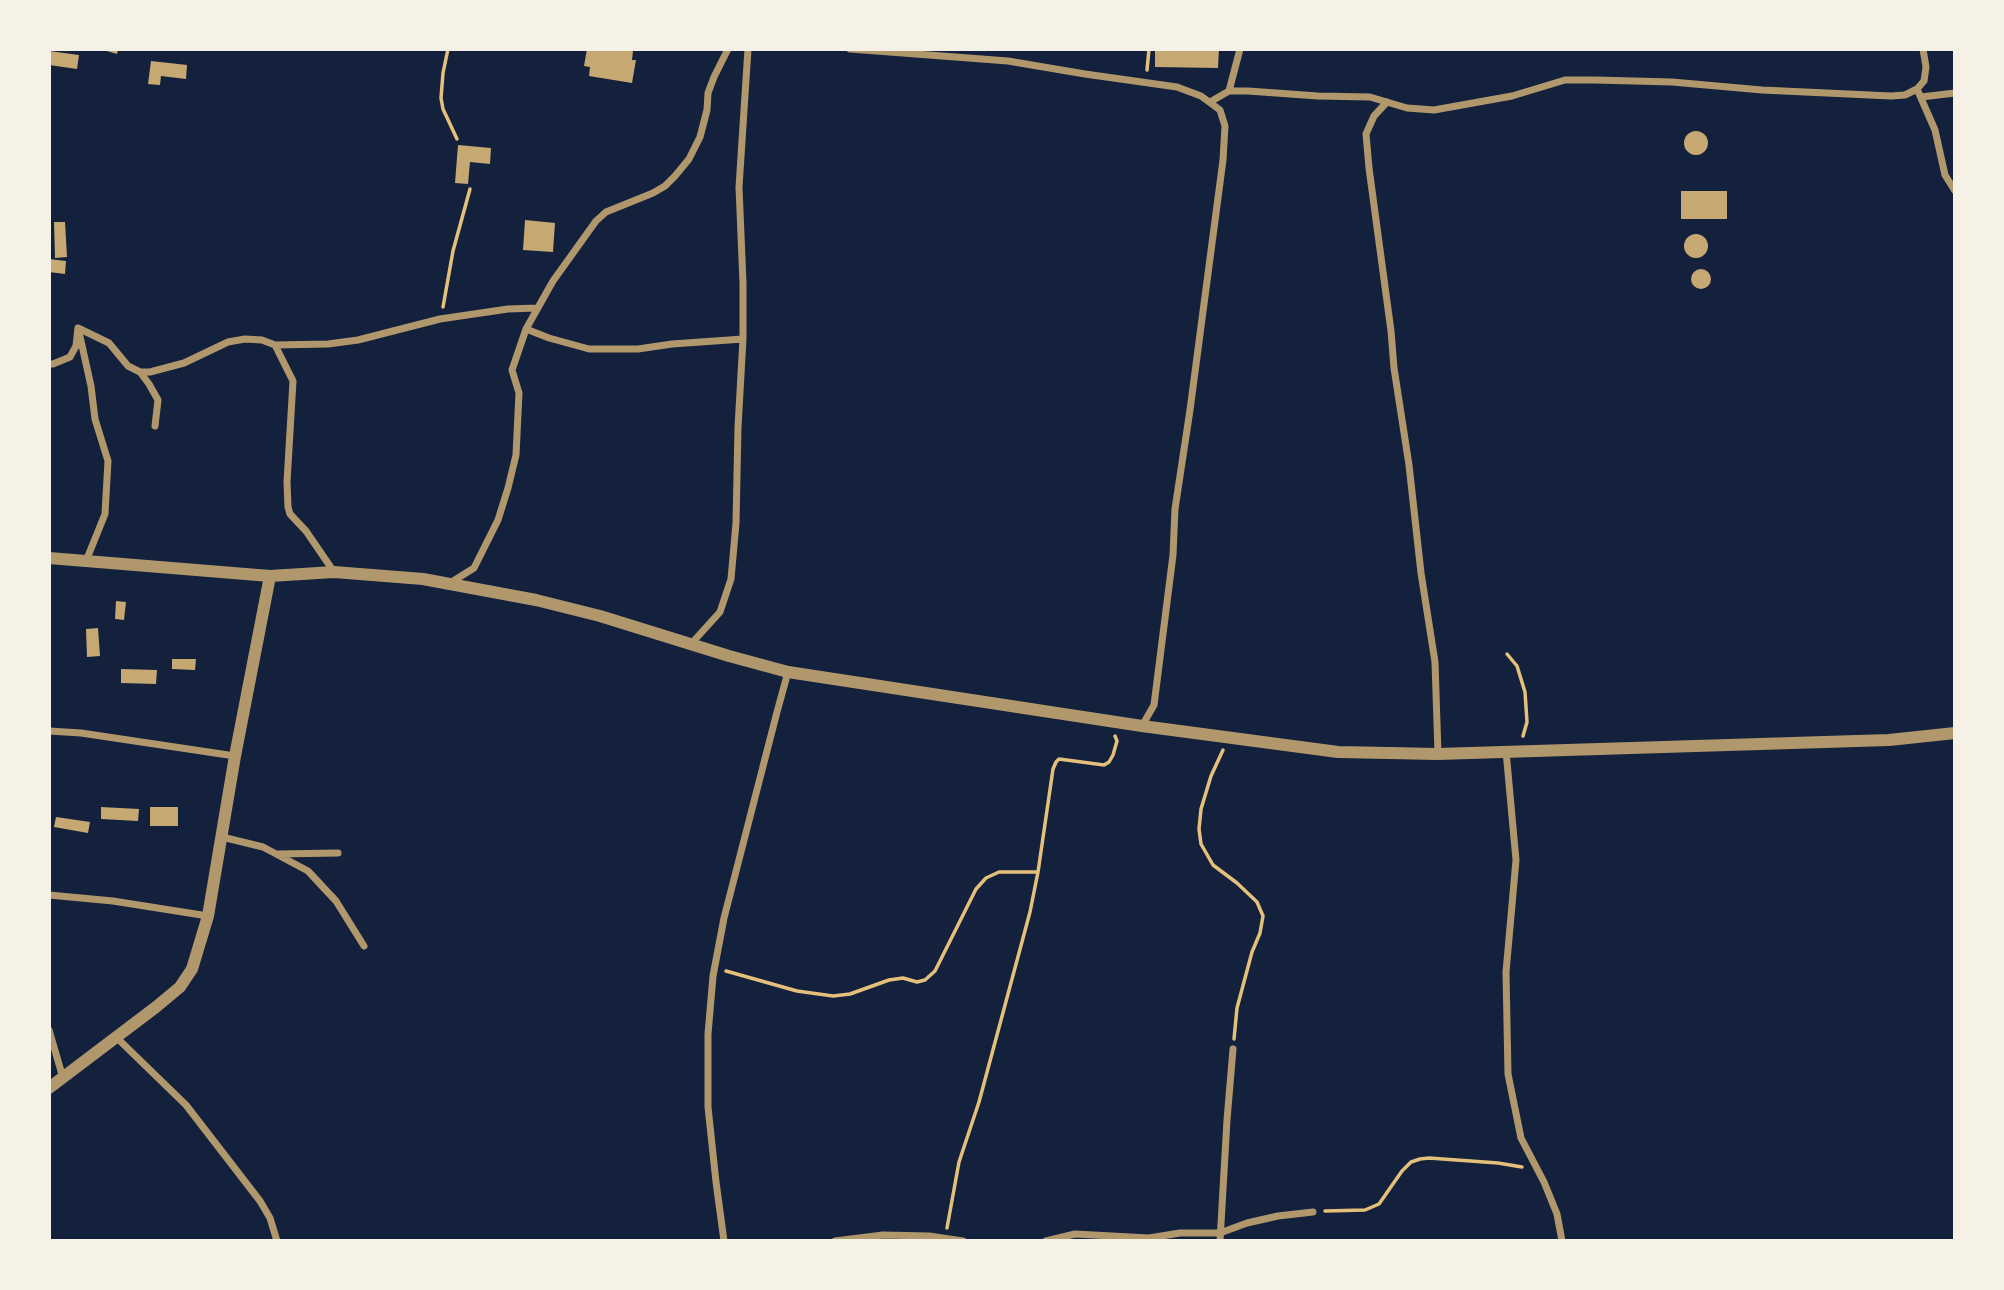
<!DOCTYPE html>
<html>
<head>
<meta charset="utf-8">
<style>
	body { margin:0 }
	#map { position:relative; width:2004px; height:1290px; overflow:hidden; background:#14213d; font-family:"Work Sans",sans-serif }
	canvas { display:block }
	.frame { position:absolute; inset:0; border:51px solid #f6f1e7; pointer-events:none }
</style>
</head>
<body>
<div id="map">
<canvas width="2004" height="1290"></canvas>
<div class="frame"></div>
</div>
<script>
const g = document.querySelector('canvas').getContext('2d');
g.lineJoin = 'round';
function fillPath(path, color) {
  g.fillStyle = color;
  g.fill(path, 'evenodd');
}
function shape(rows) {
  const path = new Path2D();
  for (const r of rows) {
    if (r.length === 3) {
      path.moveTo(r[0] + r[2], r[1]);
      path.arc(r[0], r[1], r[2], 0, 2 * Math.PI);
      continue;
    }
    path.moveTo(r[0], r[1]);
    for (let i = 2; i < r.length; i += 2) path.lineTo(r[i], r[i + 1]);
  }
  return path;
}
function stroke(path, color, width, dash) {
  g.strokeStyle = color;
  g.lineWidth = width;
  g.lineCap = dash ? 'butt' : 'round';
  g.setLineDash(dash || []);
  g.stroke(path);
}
fillPath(shape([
	[100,49,118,49,117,54],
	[587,49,633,51,632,60,636,60,632,83,589,76,590,67,584,66],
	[1155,49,1219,49,1218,68,1155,67],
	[49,51,79,55,77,69,49,65],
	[151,61,187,65,186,79,161,76,160,85,148,84],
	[1696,143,12],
	[458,145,491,148,490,164,470,162,468,184,455,183],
	[1681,191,1727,191,1727,219,1681,219],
	[525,220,555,223,553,252,523,250],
	[54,222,65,222,67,257,55,258],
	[1696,246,12],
	[49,259,66,261,65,274,49,272],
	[1701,279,10],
	[116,601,126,602,124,620,115,619],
	[98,628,100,656,87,657,86,629],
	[172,659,196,659,195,670,172,669],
	[121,669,157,670,156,684,121,683],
	[101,807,139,809,138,821,101,819],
	[150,807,178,807,178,826,150,826],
	[56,817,90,822,88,833,54,827]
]), '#c6a872');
stroke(shape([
	[448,49,443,73,441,98,443,109,457,139],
	[1147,70,1149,49],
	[443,307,453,251,470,189],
	[1507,654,1517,666,1525,692,1527,722,1523,736],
	[1223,750,1211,776,1201,809,1199,829,1201,844,1213,865,1237,883,1257,902,1263,916,1260,933,1252,952,1237,1008,1234,1039],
	[726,971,797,991,833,996,850,994,889,980,903,978,917,982,925,980,935,971,976,889,986,878,999,872,1038,872],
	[1325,1211,1365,1210,1379,1204,1402,1171,1411,1162,1420,1159,1429,1158,1498,1163,1522,1167],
	[947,1228,959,1162,979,1102,1030,912,1038,872,1053,769,1056,762,1059,759,1104,765,1109,762,1113,755,1117,741,1115,736]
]), '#e5c07b', 3.5);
stroke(shape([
	[850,49,1008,61,1085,74,1177,87,1201,96,1220,110,1225,126,1223,160,1190,410,1175,509,1173,555,1154,705,1142,726],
	[1917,89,1935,130,1945,175,1955,191],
	[1229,91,1240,49],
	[1921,97,1955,93],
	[1210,102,1229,91,1248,91,1318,96,1370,97,1407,108,1434,110,1512,96,1565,80,1595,80,1672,82,1762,90,1891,96,1905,95,1917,89,1924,81,1926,67,1923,49],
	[1387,102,1374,116,1366,134,1369,168,1391,331,1394,368,1409,465,1421,573,1435,662,1438,754],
	[526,329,549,338,589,349,638,349,672,344,743,339],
	[79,332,91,386,95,419,108,461,105,514,86,561],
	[275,345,328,344,358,340,440,319,508,309,537,308],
	[49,364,53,364,70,357,76,346,78,328,109,343,128,366,140,372,150,372,184,363,228,342,245,339,262,340,275,345,293,381,287,482,288,507,290,514,306,531,334,572],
	[140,372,149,384,158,400,155,426],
	[450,583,474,568,498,520,508,488,516,455,519,393,512,370,526,329,553,281,596,221,606,212,653,193,665,186,675,176,689,159,700,137,707,110,708,93,714,77,728,49],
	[691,644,720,612,731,579,736,523,738,427,743,339,743,283,739,187,748,49],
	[49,731,81,733,235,756],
	[1506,751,1516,860,1506,972,1508,1074,1521,1138,1544,1182,1557,1214,1562,1241],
	[222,837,263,847,308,871,336,901,364,946],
	[278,854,338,853],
	[49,895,113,901,208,916],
	[49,1030,63,1078],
	[117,1038,186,1105,260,1201,270,1218,277,1241],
	[724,1241,716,1182,708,1107,708,1034,713,976,724,918,777,712,788,672],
	[835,1241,883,1235,929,1236,963,1241],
	[1046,1241,1075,1234,1149,1238,1180,1233,1220,1233,1247,1223,1278,1216,1313,1212],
	[1220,1241,1227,1120,1233,1049]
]), '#b1986c', 7);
stroke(shape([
	[49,558,270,576,334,572,423,579,536,600,600,616,729,656,788,672,1142,726,1338,752,1438,754,1889,740,1955,733],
	[49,1088,156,1007,180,987,192,969,208,916,235,756,270,576]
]), '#b1986c', 12);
</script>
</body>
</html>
